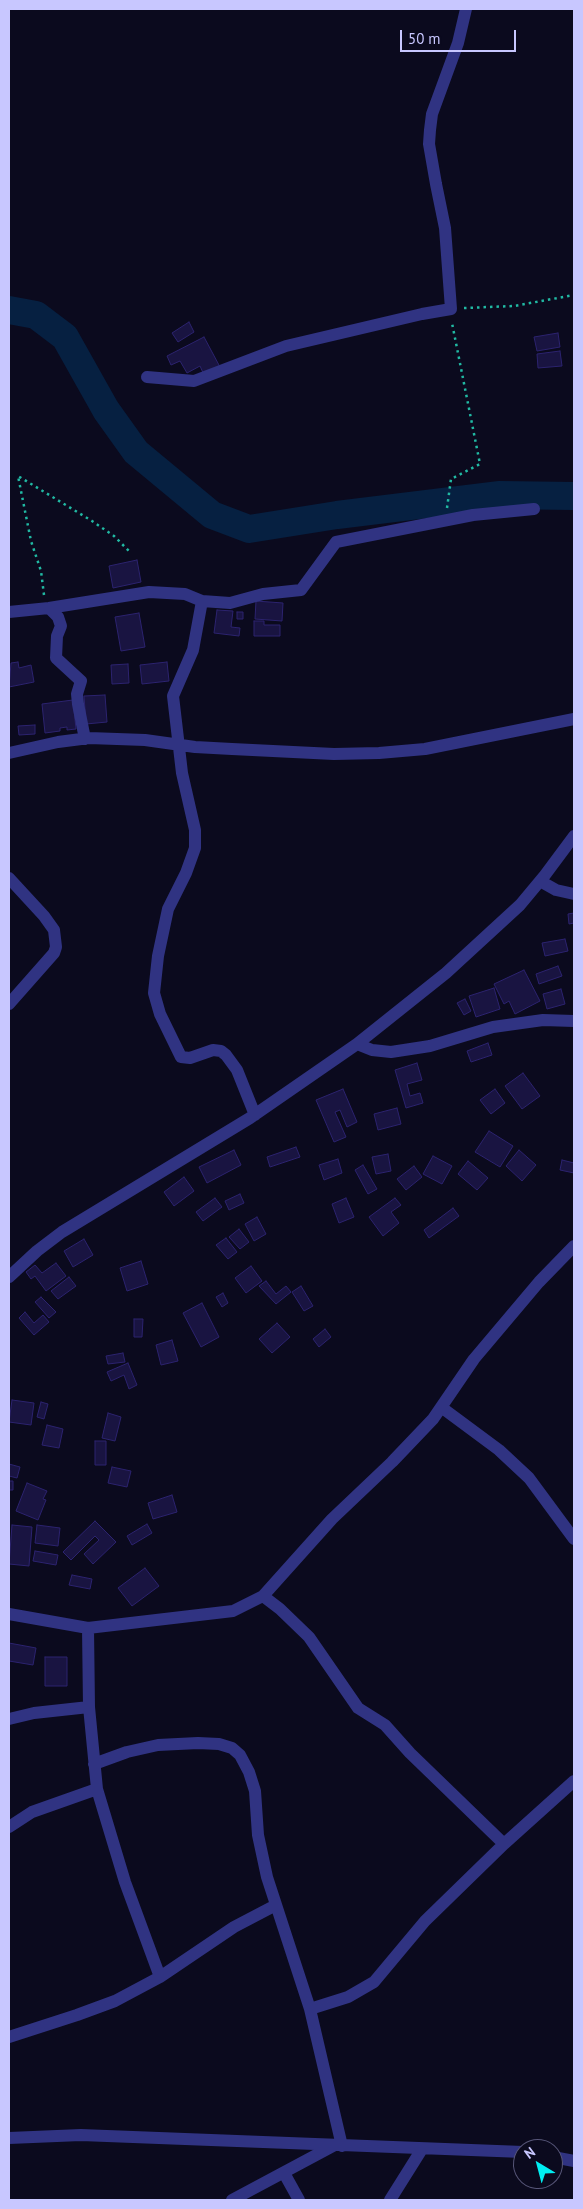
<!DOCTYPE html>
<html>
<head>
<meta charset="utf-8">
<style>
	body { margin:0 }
	#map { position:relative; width:583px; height:2209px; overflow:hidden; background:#0b0a1e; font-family:"PT Sans",sans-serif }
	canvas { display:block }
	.frame { position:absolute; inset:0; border:10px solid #c8c7ff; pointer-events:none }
	.north { position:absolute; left:513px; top:2139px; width:50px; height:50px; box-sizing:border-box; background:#0b0a1e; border:1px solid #575678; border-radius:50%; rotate:323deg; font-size:14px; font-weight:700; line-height:20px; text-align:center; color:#c8c7ff }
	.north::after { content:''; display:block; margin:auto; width:18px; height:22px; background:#00eef2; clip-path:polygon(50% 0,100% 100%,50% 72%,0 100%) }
	.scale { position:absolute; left:400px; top:30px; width:116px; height:22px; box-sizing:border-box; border:2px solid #c8c7ff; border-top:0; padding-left:6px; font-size:15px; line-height:18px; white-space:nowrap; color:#c8c7ff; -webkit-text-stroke:4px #0b0a1e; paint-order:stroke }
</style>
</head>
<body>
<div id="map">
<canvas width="583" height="2209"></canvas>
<div class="frame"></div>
<div class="north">N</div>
<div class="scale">50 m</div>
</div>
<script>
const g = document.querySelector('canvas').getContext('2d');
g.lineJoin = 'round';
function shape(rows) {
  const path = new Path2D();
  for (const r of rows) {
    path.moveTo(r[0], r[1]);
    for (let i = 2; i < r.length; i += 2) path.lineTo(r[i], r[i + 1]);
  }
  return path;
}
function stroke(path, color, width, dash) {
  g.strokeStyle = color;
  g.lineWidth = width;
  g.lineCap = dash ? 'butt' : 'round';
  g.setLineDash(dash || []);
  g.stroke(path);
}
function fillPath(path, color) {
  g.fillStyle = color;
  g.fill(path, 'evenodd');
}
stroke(shape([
	[9,310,36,315,65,337,106,410,136,452,212,515,249,529,337,515,500,495,574,496]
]), '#062041', 28);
const building = shape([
	[189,322,194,332,178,342,172,333,189,322],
	[558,333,560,347,537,351,534,337,558,333],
	[204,337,220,367,204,375,200,366,187,373,180,361,171,365,167,356,204,337],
	[560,351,562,366,538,368,537,354,560,351],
	[137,560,141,582,113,588,109,566,137,560],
	[256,601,283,603,282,621,255,619,256,601],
	[217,610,233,611,231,627,240,628,239,636,214,633,217,610],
	[237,612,243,612,243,619,237,619,237,612],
	[139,613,145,647,121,651,115,617,139,613],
	[254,621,264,621,264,625,280,625,280,636,254,636,254,621],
	[18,662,19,668,31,665,34,682,9,687,11,663,18,662],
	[167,662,169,681,142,684,140,665,167,662],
	[128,664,129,683,112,684,111,665,128,664],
	[105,695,107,722,86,724,84,696,105,695],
	[73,700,76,729,67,730,67,727,60,728,60,731,45,733,42,704,73,700],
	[35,725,35,734,19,735,18,726,35,725],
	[574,913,574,923,569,924,568,914,574,913],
	[565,939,568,951,545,956,542,943,565,939],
	[558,966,562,976,539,984,536,974,558,966],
	[524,970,540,1001,515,1014,509,1001,504,1004,494,984,524,970],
	[494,988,500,1009,476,1017,469,996,494,988],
	[561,989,565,1004,547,1009,543,994,561,989],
	[465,999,471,1011,464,1015,457,1003,465,999],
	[488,1043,492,1055,471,1062,467,1051,488,1043],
	[417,1063,422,1080,407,1084,410,1096,420,1093,423,1103,406,1108,395,1070,417,1063],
	[523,1073,540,1096,522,1109,505,1086,523,1073],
	[343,1089,357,1122,347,1127,340,1110,335,1112,346,1137,334,1142,316,1100,343,1089],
	[495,1089,505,1103,491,1114,480,1100,495,1089],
	[397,1108,401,1124,378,1130,374,1114,397,1108],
	[489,1131,513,1146,500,1167,475,1152,489,1131],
	[296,1147,300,1157,270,1167,267,1157,296,1147],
	[234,1150,241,1165,207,1183,199,1167,234,1150],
	[519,1150,536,1165,522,1181,506,1166,519,1150],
	[388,1154,391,1171,376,1174,372,1157,388,1154],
	[433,1156,452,1166,442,1184,423,1174,433,1156],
	[338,1159,342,1173,324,1180,319,1165,338,1159],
	[562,1160,574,1163,574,1173,560,1170,562,1160],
	[468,1161,488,1178,477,1190,458,1174,468,1161],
	[363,1165,377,1189,368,1194,355,1170,363,1165],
	[414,1166,422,1177,406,1190,397,1179,414,1166],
	[184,1177,194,1191,174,1206,164,1192,184,1177],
	[240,1194,244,1203,229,1210,225,1201,240,1194],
	[215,1198,222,1207,203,1221,196,1212,215,1198],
	[346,1198,354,1217,339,1223,332,1204,346,1198],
	[395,1198,401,1205,391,1212,399,1223,383,1236,369,1217,395,1198],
	[453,1208,459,1216,429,1238,424,1230,453,1208],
	[257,1217,266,1234,254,1241,245,1224,257,1217],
	[239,1229,249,1242,240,1249,229,1237,239,1229],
	[226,1238,237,1252,228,1259,216,1245,226,1238],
	[84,1239,93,1255,73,1267,64,1251,84,1239],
	[141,1261,148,1284,127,1291,120,1268,141,1261],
	[56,1263,66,1276,46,1291,35,1276,31,1279,26,1272,35,1265,42,1273,56,1263],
	[251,1266,262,1281,246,1293,235,1278,251,1266],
	[69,1277,76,1286,58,1299,51,1291,69,1277],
	[266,1281,276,1294,286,1286,291,1292,276,1304,259,1286,266,1281],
	[301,1286,313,1306,304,1311,292,1292,301,1286],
	[223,1293,228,1303,222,1307,216,1297,223,1293],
	[41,1297,56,1312,49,1318,35,1302,41,1297],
	[202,1303,219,1337,201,1347,183,1313,202,1303],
	[25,1312,34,1323,43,1315,49,1322,34,1335,19,1318,25,1312],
	[134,1319,143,1319,142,1337,134,1337,134,1319],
	[277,1323,290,1337,272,1353,259,1339,277,1323],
	[325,1329,331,1337,319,1347,313,1339,325,1329],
	[172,1340,178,1361,161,1365,156,1345,172,1340],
	[123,1353,125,1362,108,1364,106,1356,123,1353],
	[128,1363,137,1385,129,1389,124,1375,111,1381,107,1372,128,1363],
	[12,1400,34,1403,31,1425,9,1422,12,1400],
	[41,1402,48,1404,44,1419,37,1417,41,1402],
	[108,1413,121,1417,115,1441,102,1438,108,1413],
	[47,1425,63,1429,59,1448,42,1445,47,1425],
	[95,1441,106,1441,106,1465,95,1465,95,1441],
	[9,1464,20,1467,17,1478,9,1476,9,1464],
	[112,1467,131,1471,127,1487,108,1483,112,1467],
	[9,1481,13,1481,13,1490,9,1490,9,1481],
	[27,1483,47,1491,43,1499,46,1500,38,1520,16,1511,27,1483],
	[172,1495,177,1512,153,1519,148,1503,172,1495],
	[95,1521,116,1542,93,1564,84,1554,99,1540,95,1536,71,1560,63,1552,95,1521],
	[147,1524,152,1533,132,1545,127,1536,147,1524],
	[12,1525,32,1527,29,1566,9,1564,12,1525],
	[37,1525,60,1528,58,1546,35,1543,37,1525],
	[35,1551,58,1555,56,1565,33,1561,35,1551],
	[145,1568,159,1586,132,1606,118,1588,145,1568],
	[72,1575,92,1579,90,1589,69,1585,72,1575],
	[9,1643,36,1648,33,1665,9,1661,9,1643],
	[45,1657,67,1657,67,1686,45,1686,45,1657]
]);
fillPath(building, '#191441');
stroke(building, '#2c236f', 1);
stroke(shape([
	[464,308,514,306,574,295],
	[447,508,451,479,480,464,452,323],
	[44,595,41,571,31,541,18,476,92,521,114,536,130,552]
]), '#21b9a3', 2.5, [2.5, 4]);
stroke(shape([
	[147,377,194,381,286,346,422,314,451,309,445,228,436,184,429,144,430,130,432,114,458,43,466,9],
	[202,601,193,650,173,696,182,773,195,830,195,848,186,873,168,909,158,956,154,993,160,1014,181,1057,190,1058,213,1050,221,1051,226,1055,237,1070,255,1115],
	[49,608,58,617,61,626,57,636,56,658,81,681,77,694,78,704,85,739],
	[9,612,49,608,149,592,185,594,202,601,230,603,263,594,301,590,336,542,473,515,534,509],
	[9,753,58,742,89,738,145,740,195,747,232,749,334,754,379,753,425,749,574,719],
	[9,878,44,916,54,930,56,947,54,953,9,1004],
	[540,881,556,890,574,894],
	[357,1044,372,1050,391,1052,430,1046,493,1027,543,1020,574,1021],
	[9,1277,37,1251,62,1232,250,1118,357,1044,446,973,520,905,545,875,574,836],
	[441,1407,499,1450,529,1478,574,1539],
	[263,1596,280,1609,309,1637,358,1708,385,1725,410,1753,504,1844],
	[9,1614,88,1628,233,1611,263,1596,332,1519,392,1462,433,1419,474,1359,539,1282,574,1246],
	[88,1628,89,1707,97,1789,125,1882,160,1977],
	[9,1719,34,1713,89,1707],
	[94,1764,127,1752,158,1745,198,1743,219,1744,232,1748,240,1755,249,1772,255,1791,258,1835,267,1877,310,2009,342,2146],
	[9,1827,32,1812,97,1789],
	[310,2009,348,1997,374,1982,425,1921,504,1844,574,1781],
	[9,2037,77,2015,115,2001,160,1977,234,1927,276,1905],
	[9,2138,81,2135,523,2152],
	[553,2157,574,2161],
	[284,2173,299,2200],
	[232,2200,333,2146],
	[390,2200,422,2149]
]), '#303382', 12);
</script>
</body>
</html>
